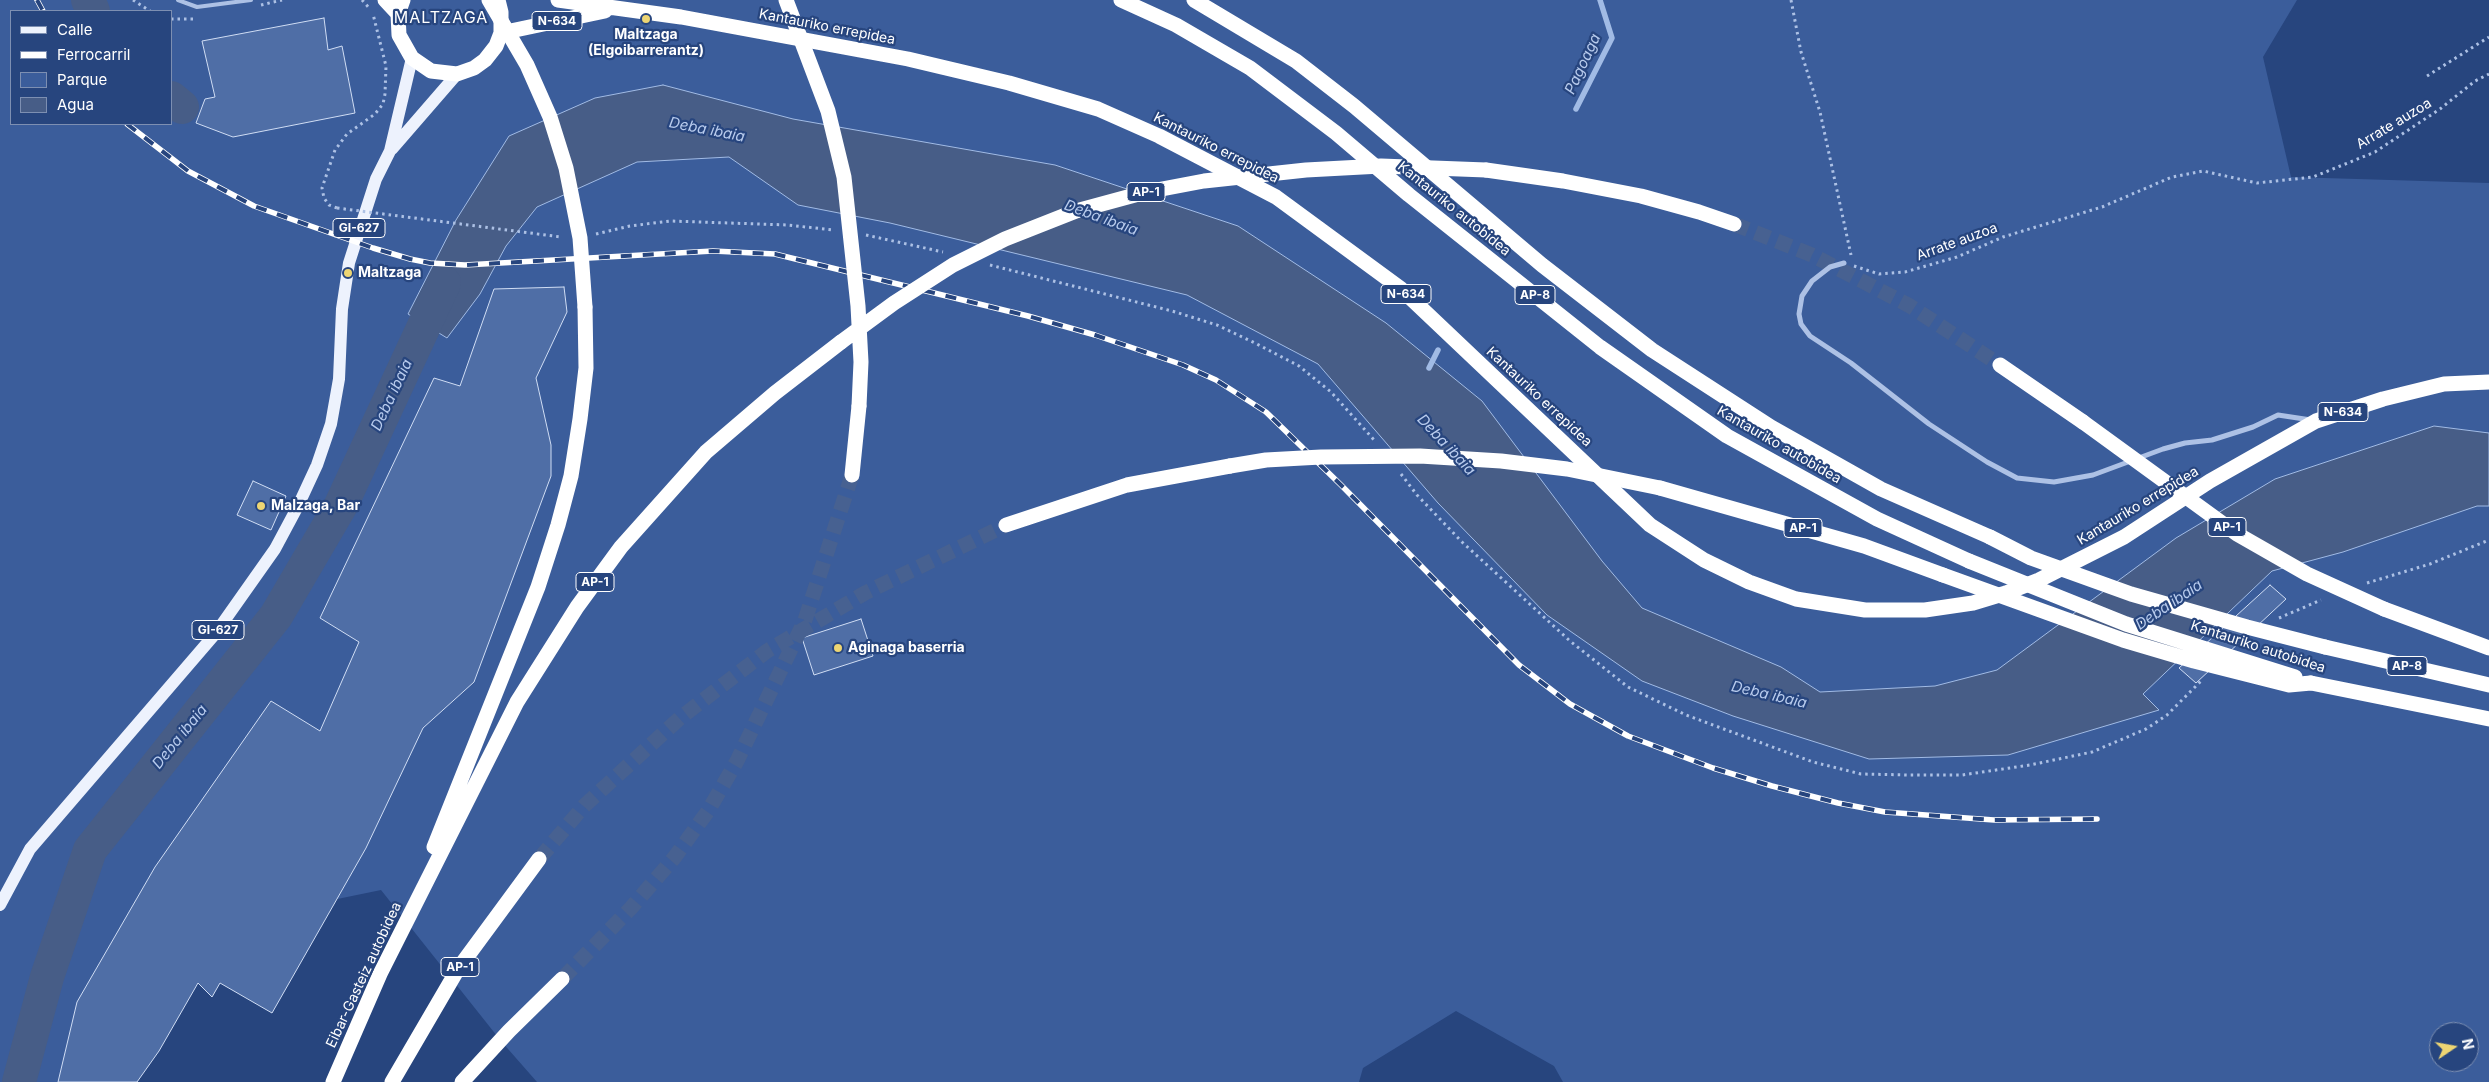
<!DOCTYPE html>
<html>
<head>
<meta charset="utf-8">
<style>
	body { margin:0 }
	#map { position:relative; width:2489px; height:1082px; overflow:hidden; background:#27457e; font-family:Inter,sans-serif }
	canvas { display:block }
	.legend { position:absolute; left:10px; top:10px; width:162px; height:115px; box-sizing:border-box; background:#27457e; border:1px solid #7d8fb2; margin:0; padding:6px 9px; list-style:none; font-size:15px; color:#fff }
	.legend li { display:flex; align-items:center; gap:10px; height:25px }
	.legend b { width:25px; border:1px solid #7d8fb2 }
	.north { position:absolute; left:2429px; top:1022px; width:50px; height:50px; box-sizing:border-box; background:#27457e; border:1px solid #7d8fb2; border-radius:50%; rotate:78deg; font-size:14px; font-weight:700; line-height:20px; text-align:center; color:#fff }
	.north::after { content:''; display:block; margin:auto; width:18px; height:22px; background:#edd573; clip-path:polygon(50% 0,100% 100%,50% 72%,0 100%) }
</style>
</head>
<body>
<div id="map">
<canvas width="2489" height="1082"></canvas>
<ul class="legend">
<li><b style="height:6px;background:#edf2fd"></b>Calle</li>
<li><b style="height:6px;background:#fff"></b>Ferrocarril</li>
<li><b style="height:14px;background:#3b5d9b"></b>Parque</li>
<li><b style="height:14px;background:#475d87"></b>Agua</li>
</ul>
<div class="north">N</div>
</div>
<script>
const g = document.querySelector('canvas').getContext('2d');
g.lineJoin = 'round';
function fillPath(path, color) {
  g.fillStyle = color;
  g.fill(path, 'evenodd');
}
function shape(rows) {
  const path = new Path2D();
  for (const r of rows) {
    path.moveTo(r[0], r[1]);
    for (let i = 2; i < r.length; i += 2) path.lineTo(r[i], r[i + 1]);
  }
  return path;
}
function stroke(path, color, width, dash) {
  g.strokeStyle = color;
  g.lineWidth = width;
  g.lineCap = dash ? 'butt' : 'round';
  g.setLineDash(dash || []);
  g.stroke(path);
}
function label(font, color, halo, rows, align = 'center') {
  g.font = font + ' Inter,sans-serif';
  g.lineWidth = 4.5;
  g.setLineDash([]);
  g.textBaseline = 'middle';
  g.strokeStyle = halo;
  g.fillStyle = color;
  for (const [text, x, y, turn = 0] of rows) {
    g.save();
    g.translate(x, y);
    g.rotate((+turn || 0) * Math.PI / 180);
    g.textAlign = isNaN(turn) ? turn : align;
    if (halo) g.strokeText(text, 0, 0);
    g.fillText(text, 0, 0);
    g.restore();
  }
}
fillPath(shape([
	[0,0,2297,0,2263,57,2291,177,2489,183,2489,1082,1563,1082,1554,1066,1456,1011,1363,1068,1359,1082,537,1082,501,1041,381,890,192,929,113,1082,0,1082],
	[11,11,171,11,171,124,11,124],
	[2439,1032,2469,1032,2469,1062,2439,1062]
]), '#3b5d9b');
const water = shape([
	[663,85,793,119,1055,165,1238,226,1386,323,1482,401,1602,561,1642,608,1781,667,1820,692,1935,686,1997,670,2176,538,2275,479,2434,426,2489,433,2489,506,2477,506,2343,552,2272,571,2143,694,2159,710,2008,755,1869,759,1733,716,1642,681,1547,615,1438,503,1318,364,1187,295,890,223,798,205,729,157,637,162,537,207,506,246,480,294,447,338,408,314,456,220,509,136,595,98,663,85]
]);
fillPath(water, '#475d87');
stroke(water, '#a1bbe5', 1);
stroke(shape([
	[1576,109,1612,38,1600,0],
	[1429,368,1438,350]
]), '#a1bbe5', 5.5);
stroke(shape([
	[88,0,93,11],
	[171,98,182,107],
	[19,1082,47,977,90,850,276,616,341,505,444,283]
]), '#475d87', 34);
const building = shape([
	[324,18,328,50,342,46,355,113,233,137,196,123,205,99,215,97,202,41,324,18],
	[564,287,567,312,536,378,551,445,551,476,474,682,423,728,366,848,272,1013,220,983,212,997,198,983,159,1051,137,1082,58,1082,77,1002,155,867,271,701,320,731,359,642,320,618,434,378,460,386,494,289,564,287],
	[253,481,286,496,271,530,237,515,253,481],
	[2270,585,2286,599,2196,683,2179,668,2270,585],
	[861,619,873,656,814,675,802,638,861,619]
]);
fillPath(building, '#4f6ea6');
stroke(building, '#d0ddf4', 1);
stroke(shape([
	[1734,224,1812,255,1910,306,2000,365],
	[539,859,584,806,680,718,767,651,865,593,1006,525],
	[562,979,631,908,674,858,708,811,737,761,805,620,852,475]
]), '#476191', 15, [15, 8]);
stroke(shape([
	[133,0,150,11],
	[362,0,370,9],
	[1791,0,1801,52,1820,112,1851,255],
	[261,5,282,0],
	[171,19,196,19],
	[2427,76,2489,37],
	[337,208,329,205,324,198,322,188,335,150,347,134,375,114,383,104,385,94,386,66,373,14],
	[596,234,630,226,670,221,788,225,833,230],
	[866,235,943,252],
	[990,265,1172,311,1217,325,1255,343,1299,366,1331,392,1375,441],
	[1854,266,1879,274,1905,272,1957,257,2003,237,2102,207,2172,177,2203,171,2257,183,2313,177,2375,152,2440,109,2475,81,2489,74],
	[1401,474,1417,495,1462,542,1570,641,1628,687,1686,715,1813,762,1861,774,1910,775,1962,775,2030,765,2092,752,2146,729,2167,715,2202,680],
	[2367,583,2430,564,2489,540],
	[2279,618,2321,600]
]), '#adc1e5', 3, [2.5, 4]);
stroke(shape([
	[178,0,197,7,251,0]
]), '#adc1e5', 4);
stroke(shape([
	[1844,263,1830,267,1812,281,1802,296,1799,314,1801,324,1810,336,1851,363,1929,424,1987,462,2017,478,2054,482,2093,475,2163,449,2185,443,2212,440,2253,427,2278,415,2311,420]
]), '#adc1e5', 5);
stroke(shape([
	[392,149,457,74],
	[0,905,30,849,215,634,275,549,298,506,317,465,331,424,339,379,342,309,349,263,376,179,390,151,412,58]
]), '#edf2fd', 12);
stroke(shape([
	[385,0,398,14],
	[403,0,398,14,399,35,412,58,431,71,457,74,474,68,485,60,496,46,501,33,501,12,498,0],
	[558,0,681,17,908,59,1009,83,1098,109,1159,136,1276,197,1400,288,1650,525,1704,560,1749,582,1796,599,1865,610,1925,610,1973,603,2006,593,2039,580,2124,537,2210,481,2316,421,2383,399,2444,384,2489,382],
	[1121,0,1176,25,1250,68,1336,133,1409,195,1600,347,1727,436,1877,519,1969,561],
	[1194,0,1296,61,1354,106,1542,265,1652,350,1771,427,1881,489,1990,537],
	[501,33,605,11],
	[1486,170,1563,181,1641,196,1699,212,1734,224],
	[2000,365,2083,422],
	[852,475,859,406],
	[1660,488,1864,546,1943,575],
	[1006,525,1127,485,1230,466],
	[2384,609,2489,648],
	[2325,647,2489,685],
	[2311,683,2489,719],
	[434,847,538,587,558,525,571,476,580,419,586,368,585,307],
	[333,1082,380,974,517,702,577,607,621,547,706,452,775,393,841,342],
	[392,1082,458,969,539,859],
	[462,1082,509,1031,562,979]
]), '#fff', 15);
const rail = shape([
	[37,0,43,11],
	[127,124,188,171,254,206,373,248,410,259,430,263,465,265,713,251,775,254,1028,316,1095,335,1183,365,1216,380,1266,412,1341,485,1519,665,1570,704,1628,736,1713,768,1772,786,1838,803,1885,812,1994,820,2097,819]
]);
stroke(rail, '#fff', 5.5);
stroke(rail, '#27457e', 4, [11]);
stroke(shape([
	[337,208,561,237]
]), '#adc1e5', 3, [2.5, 4]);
stroke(shape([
	[489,0,527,65,550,117,566,168,580,238,585,307],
	[786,0,828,111,844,177,858,306,861,362,859,406],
	[841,342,894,303,953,265,1005,239,1076,211,1146,192,1204,181,1306,170,1381,166,1486,170],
	[2083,422,2237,534,2307,574,2384,609],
	[1230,466,1266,460,1321,457,1420,456,1501,461,1567,469,1660,488],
	[1990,537,2031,558,2131,594,2247,627,2325,647],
	[1969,561,2126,624,2295,677],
	[1943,575,2123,640,2194,661,2289,685,2311,683]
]), '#fff', 15);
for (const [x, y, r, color] of [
	[646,19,5,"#edd573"],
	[348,273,5,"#edd573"],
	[261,506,5,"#edd573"],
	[838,648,5,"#edd573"]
]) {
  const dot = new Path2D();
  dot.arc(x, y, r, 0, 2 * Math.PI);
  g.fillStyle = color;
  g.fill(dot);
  stroke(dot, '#27457e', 2);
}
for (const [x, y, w] of [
	[557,21,50],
	[1146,192,38],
	[359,228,52],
	[1406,294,50],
	[1535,295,40],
	[2343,412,50],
	[2227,527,38],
	[1803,528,38],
	[595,582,38],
	[218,630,52],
	[2407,666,40],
	[460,967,38]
]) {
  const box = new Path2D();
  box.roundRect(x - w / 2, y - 9.5, w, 19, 4);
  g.fillStyle = '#27457e';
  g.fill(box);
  stroke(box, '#fff', 1);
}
label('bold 12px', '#fff', null, [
	["N-634",557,21],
	["AP-1",1146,192],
	["GI-627",359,228],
	["N-634",1406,294],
	["AP-8",1535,295],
	["N-634",2343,412],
	["AP-1",2227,527],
	["AP-1",1803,528],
	["AP-1",595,582],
	["GI-627",218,630],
	["AP-8",2407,666],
	["AP-1",460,967]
]);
label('14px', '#fff', '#27457e', [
	["Kantauriko errepidea",827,27,11],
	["Arrate auzoa",2394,124,-31],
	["Kantauriko errepidea",1216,148,27],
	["Kantauriko autobidea",1454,209,39],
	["Arrate auzoa",1957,242,-20],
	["Kantauriko errepidea",1539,397,43],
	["Kantauriko autobidea",1779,445,30],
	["Kantauriko errepidea",2138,506,-31],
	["Kantauriko autobidea",2258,647,18],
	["Eibar-Gasteiz autobidea",364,975,-65]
]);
label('bold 14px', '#fff', '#27457e', [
	["Maltzaga",646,35,"center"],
	["(Elgoibarrerantz)",646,51,"center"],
	["Maltzaga",358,273],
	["Malzaga, Bar",271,506],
	["Aginaga baserria",848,648]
], 'left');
label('italic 15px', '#b8cbed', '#27457e', [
	["Pagoaga",1583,64,-65],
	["Deba ibaia",707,130,11],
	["Deba ibaia",1101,218,20],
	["Deba ibaia",392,395,-65],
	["Deba ibaia",1446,445,47],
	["Deba ibaia",2169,605,-34],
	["Deba ibaia",1769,695,13],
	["Deba ibaia",180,737,-51]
]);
g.letterSpacing = '1px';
label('16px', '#fff', '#27457e', [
	["MALTZAGA",441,18]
]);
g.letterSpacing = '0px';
</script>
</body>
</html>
